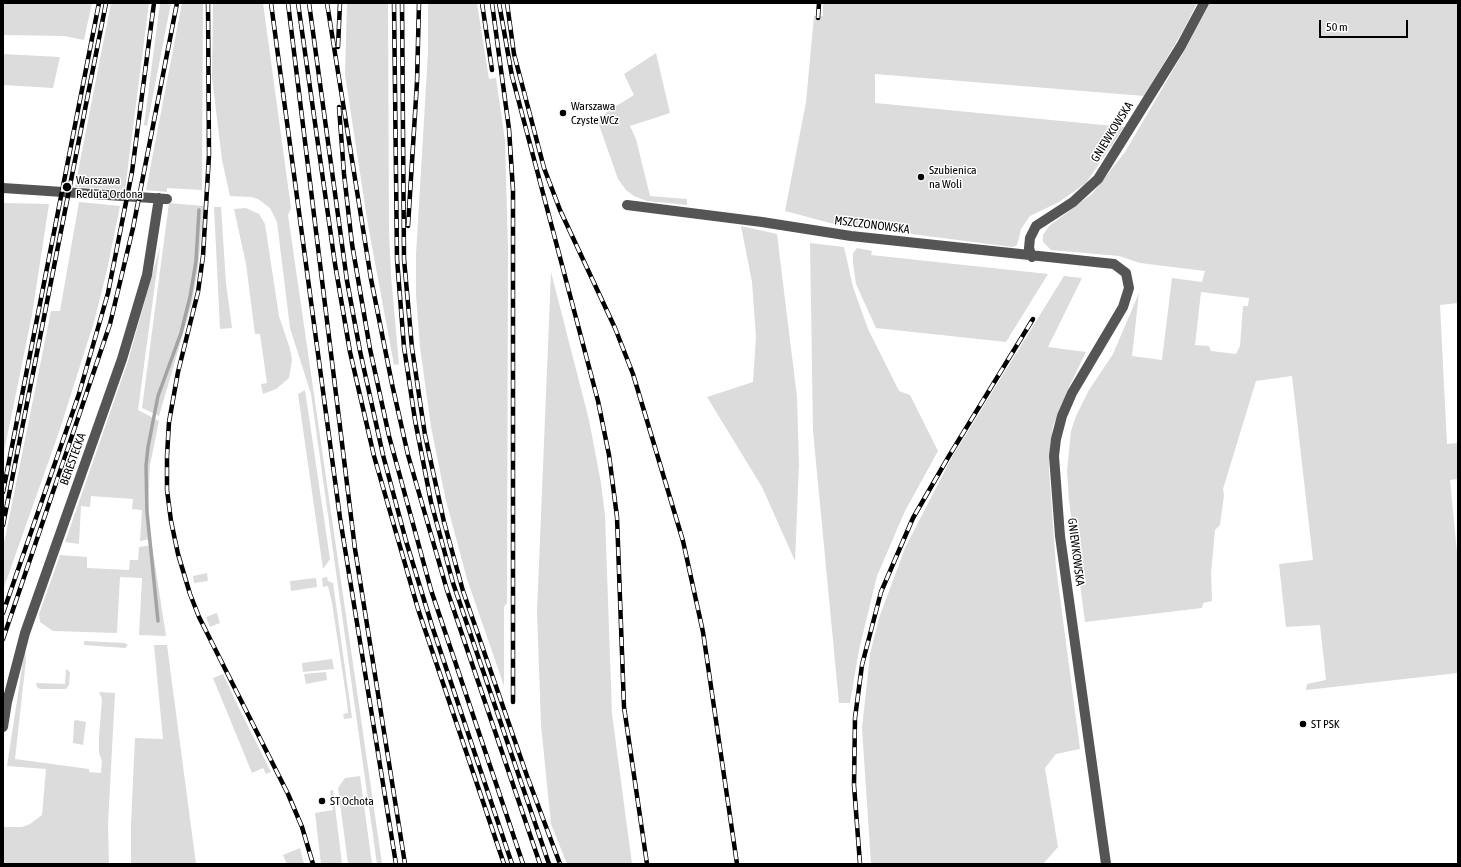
<!DOCTYPE html>
<html>
<head>
<meta charset="utf-8">
<style>
	body { margin:0 }
	#map { position:relative; width:1461px; height:867px; overflow:hidden; background:#fff; font-family:"Asap Condensed",sans-serif }
	canvas { display:block }
	.frame { position:absolute; inset:0; border:4px solid #000; pointer-events:none }
	.scale { position:absolute; left:1319px; top:20px; width:89px; height:18px; box-sizing:border-box; border:2px solid #000; border-top:0; padding-left:5px; font-size:12px; line-height:14px; white-space:nowrap; color:#000; -webkit-text-stroke:3px #fff; paint-order:stroke }
</style>
</head>
<body>
<div id="map">
<canvas width="1461" height="867"></canvas>
<div class="frame"></div>
<div class="scale">50 m</div>
</div>
<script>
const g = document.querySelector('canvas').getContext('2d');
g.lineJoin = 'round';
function fillPath(path, color) {
  g.fillStyle = color;
  g.fill(path, 'evenodd');
}
function shape(rows) {
  const path = new Path2D();
  for (const r of rows) {
    path.moveTo(r[0], r[1]);
    for (let i = 2; i < r.length; i += 2) path.lineTo(r[i], r[i + 1]);
  }
  return path;
}
function stroke(path, color, width, dash) {
  g.strokeStyle = color;
  g.lineWidth = width;
  g.lineCap = dash ? 'butt' : 'round';
  g.setLineDash(dash || []);
  g.stroke(path);
}
function label(font, color, halo, rows, align = 'center') {
  g.font = font + ' "Asap Condensed",sans-serif';
  g.lineWidth = 3;
  g.setLineDash([]);
  g.textBaseline = 'middle';
  g.strokeStyle = halo;
  g.fillStyle = color;
  for (const [text, x, y, turn = 0] of rows) {
    g.save();
    g.translate(x, y);
    g.rotate((+turn || 0) * Math.PI / 180);
    g.textAlign = isNaN(turn) ? turn : align;
    if (halo) g.strokeText(text, 0, 0);
    g.fillText(text, 0, 0);
    g.restore();
  }
}
fillPath(shape([
	[3,3,92,3,84,40,64,36,3,35],
	[111,3,149,3,125,190,75,187],
	[160,3,171,3,147,126,144,125],
	[182,3,203,3,202,190,167,188,167,192,146,190],
	[213,3,263,3,291,208,288,215,382,864,377,864,311,394,290,328,277,222,270,208,258,199,251,197,230,196,222,160,212,77],
	[347,3,388,3,389,232,391,275,399,364,394,365,368,225,345,75],
	[428,3,477,3,489,79,496,78,505,140,508,248,507,603,504,607,504,686,467,579,446,501,431,427,420,347,416,295,416,255,428,52],
	[823,3,1197,3,1184,29,1144,96,875,74,875,103,1124,127,1086,183,1059,202,1030,216,1021,229,1018,242,1016,246,1012,247,834,224,785,211,806,102,814,16,823,16],
	[1210,3,1458,3,1458,303,1440,305,1447,444,1458,443,1458,479,1450,480,1458,563,1458,673,1306,690,1307,684,1326,680,1320,625,1286,627,1279,564,1313,560,1292,376,1256,381,1223,489,1224,495,1220,525,1215,530,1211,573,1212,601,1203,603,1202,608,1085,622,1069,501,1067,471,1071,431,1076,416,1089,390,1113,354,1139,293,1132,356,1162,360,1172,278,1202,282,1205,271,1140,263,1119,256,1051,250,1043,242,1043,235,1049,226,1092,194,1125,152,1186,48],
	[1201,292,1249,298,1248,306,1243,306,1240,346,1236,354,1211,351,1209,346,1195,345],
	[656,53,670,113,630,126,636,139,650,196,687,199,687,205,647,201,634,196,626,190,618,179,598,122,608,111,634,95,624,74],
	[3,54,60,57,53,88,3,85],
	[79,202,120,206,107,270,94,322,59,432,3,590,3,548,51,311,60,311],
	[3,203,49,204,32,315,3,457],
	[169,203,204,206,198,268,192,303,159,416,142,408],
	[214,207,221,207,226,283,232,328,220,329],
	[246,208,259,214,265,224,279,316,290,349,292,360,289,378,276,389,263,394,261,384,267,383,260,334,255,334,246,264,234,209],
	[741,226,777,234,797,397,799,464,795,561,762,487,707,397,753,382,756,337,752,282],
	[810,243,844,247,853,287,868,329,899,391,910,395,938,451,905,511,877,576,859,650,850,703,839,703,813,431],
	[160,247,138,410,159,421,150,465,148,502,150,539,140,541,142,510,132,509,133,499,91,496,90,507,81,506,79,544,65,542,128,361],
	[857,248,872,251,871,255,1048,274,1006,342,876,328,856,284,853,263,853,253],
	[551,272,589,420,601,483,605,515,612,714,632,864,567,864,551,824,541,725,537,612],
	[1064,276,1082,278,1048,347,1086,352,1068,389,1053,426,1050,447,1049,469,1056,567,1080,749,1056,754,1045,768,1058,847,1043,864,871,864,862,728,870,654,879,618,905,548,952,457],
	[305,390,330,559,323,569,298,394],
	[152,545,166,636,139,635,142,578,120,577,117,633,53,631,40,622,39,614,60,555,87,557,87,568,129,570,130,560,138,560,139,547],
	[207,573,208,581,194,583,193,576],
	[327,577,328,581,333,583,352,718,344,719,343,714,348,713,347,702,332,603,328,586,323,587,322,578],
	[316,578,317,587,291,591,290,581],
	[217,613,220,623,210,627,206,617],
	[84,641,125,643,128,645,125,648,84,645],
	[154,645,167,645,196,864,131,864,131,824,135,738,163,739],
	[25,648,26,660,15,759,89,769,89,772,101,773,102,761,99,753,99,737,102,699,99,692,115,693,108,824,109,864,3,864,3,827,22,827,30,824,42,815,46,769,7,766],
	[332,659,334,669,303,672,302,663],
	[66,669,70,672,69,685,66,689,40,689,37,687,36,683,65,684],
	[326,672,327,680,306,684,304,674],
	[223,674,238,706,271,772,266,774,263,768,252,773,213,678],
	[76,720,86,722,83,745,73,743,74,721],
	[360,776,372,864,348,864,338,788,345,778],
	[333,790,342,864,321,864,315,813,333,810,330,791],
	[300,848,304,864,287,864,283,855]
]), '#dcdcdc');
stroke(shape([
	[158,621,147,512,146,466,148,447,158,396,181,333,190,297,196,261,199,210]
]), '#a3a3a3', 3.5);
stroke(shape([
	[3,188,167,199],
	[627,205,762,222,851,236,1114,264,1126,273,1129,288,1123,307,1072,393,1062,416,1056,439,1054,456,1060,536,1106,864],
	[1032,257,1029,248,1030,238,1036,226,1073,202,1098,179,1181,46,1204,3],
	[3,727,7,702,25,633,122,359,147,275,159,198]
]), '#555', 10);
const rail = shape([
	[208,3,209,155,203,256,198,292,178,372,169,422,167,456,167,490,171,521,178,554,190,594,199,617,288,794,302,827,313,864],
	[271,3,340,518,396,864],
	[288,3,355,549,405,864],
	[298,3,335,264,350,352,374,456,418,609,504,864],
	[309,3,347,281,360,351,383,455,406,541,432,626,512,864],
	[327,3,371,279,392,384,408,455,447,590,540,864],
	[394,3,397,259,404,347,415,420,431,502,453,583,549,864],
	[402,3,404,259,412,348,425,435,444,522,463,591,527,776,560,864],
	[482,3,492,70],
	[492,3,509,129,513,190,513,702],
	[499,3,512,76,598,401,609,455,617,517,624,707,647,864],
	[507,3,514,54,544,168,560,210,615,328,633,374,683,541,703,632,737,864],
	[818,18,819,3],
	[338,47,340,3],
	[339,107,344,174,352,244,370,349,389,436,431,590,523,864],
	[408,226,417,82,419,3],
	[3,492,99,3],
	[3,525,106,3],
	[3,613,79,394,108,293,132,172,154,3],
	[3,639,110,324,133,228,177,3],
	[860,864,854,785,855,718,862,665,881,592,913,518,949,456,1033,319]
]);
stroke(rail, '#000', 4.5);
stroke(rail, '#fff', 3, [9]);
for (const [x, y, r, color] of [
	[563,113,4,"#000"],
	[921,177,4,"#000"],
	[67,187,5,"#000"],
	[1303,724,4,"#000"],
	[322,801,4,"#000"]
]) {
  const dot = new Path2D();
  dot.arc(x, y, r, 0, 2 * Math.PI);
  g.fillStyle = color;
  g.fill(dot);
  stroke(dot, '#fff', 1.5);
}
label('12px', '#000', '#fff', [
	["Warszawa",571,106],
	["Czyste WCz",571,120],
	["Szubienica",929,170],
	["na Woli",929,184],
	["Warszawa",76,180],
	["Reduta Ordona",76,194],
	["ST PSK",1311,724],
	["ST Ochota",330,801]
], 'left');
label('12px', '#000', '#fff', [
	["GNIEWKOWSKA",1112,132,-58],
	["MSZCZONOWSKA",872,225,7],
	["BERESTECKA",73,459,-70],
	["GNIEWKOWSKA",1076,552,83]
]);
</script>
</body>
</html>
